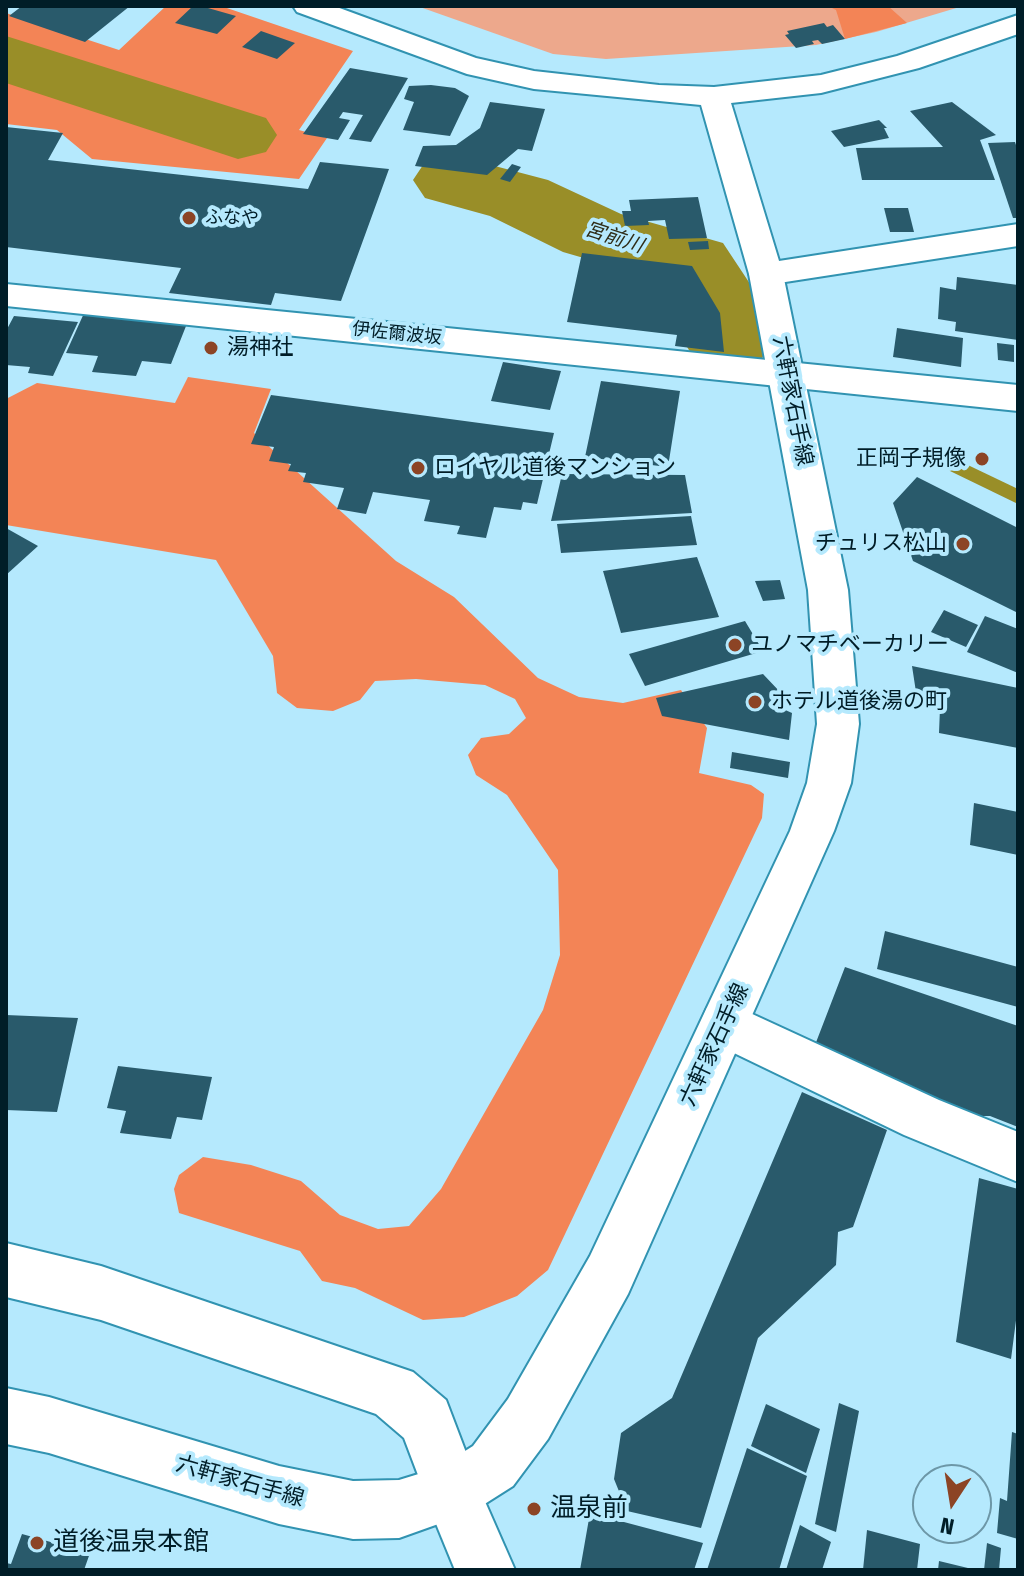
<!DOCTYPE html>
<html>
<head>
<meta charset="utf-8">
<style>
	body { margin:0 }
	#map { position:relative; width:1024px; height:1576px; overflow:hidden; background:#b5e9fd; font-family:"Fira Sans Condensed",sans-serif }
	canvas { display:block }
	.frame { position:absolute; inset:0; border:8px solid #001d27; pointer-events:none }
	.north { position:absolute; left:912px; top:1464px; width:80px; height:80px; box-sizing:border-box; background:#b5e9fd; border:2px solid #6d97a7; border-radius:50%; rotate:192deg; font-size:22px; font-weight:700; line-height:32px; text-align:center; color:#001d27 }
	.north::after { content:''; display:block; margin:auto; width:28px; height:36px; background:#8c4425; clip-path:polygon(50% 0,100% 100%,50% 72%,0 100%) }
</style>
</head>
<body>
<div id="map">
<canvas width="1024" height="1576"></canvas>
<div class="frame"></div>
<div class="north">N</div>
</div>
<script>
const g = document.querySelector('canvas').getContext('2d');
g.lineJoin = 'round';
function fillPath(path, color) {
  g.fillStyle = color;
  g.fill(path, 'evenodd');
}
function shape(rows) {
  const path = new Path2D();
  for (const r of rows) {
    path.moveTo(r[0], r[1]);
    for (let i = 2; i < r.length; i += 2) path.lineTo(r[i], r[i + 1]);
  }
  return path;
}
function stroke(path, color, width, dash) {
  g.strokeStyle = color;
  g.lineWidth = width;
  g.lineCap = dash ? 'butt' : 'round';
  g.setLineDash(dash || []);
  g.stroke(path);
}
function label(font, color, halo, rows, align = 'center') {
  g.font = font + ' "Fira Sans Condensed","Noto Sans JP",sans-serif';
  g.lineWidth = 8;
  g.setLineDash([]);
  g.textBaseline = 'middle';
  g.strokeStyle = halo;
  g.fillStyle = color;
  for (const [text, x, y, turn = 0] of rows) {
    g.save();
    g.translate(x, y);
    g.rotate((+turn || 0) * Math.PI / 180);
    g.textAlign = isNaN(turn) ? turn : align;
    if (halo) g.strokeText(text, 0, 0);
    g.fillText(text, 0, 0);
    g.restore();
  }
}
fillPath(shape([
	[417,6,963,6,876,32,816,45,606,59,553,54]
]), '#eda88c');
fillPath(shape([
	[166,6,221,6,353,51,299,130,327,138,299,179,92,159,57,130,6,124,6,13,119,50],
	[828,6,888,6,907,23,845,39,836,10],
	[188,377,271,389,254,433,396,561,454,597,538,678,579,697,623,703,681,690,707,728,699,773,751,785,764,794,762,818,548,1270,517,1296,464,1317,423,1320,355,1288,322,1281,300,1251,179,1213,174,1189,179,1175,203,1157,251,1165,301,1181,340,1215,378,1229,409,1226,441,1189,543,1010,560,955,558,870,507,795,476,775,468,755,481,738,509,734,526,718,515,699,485,685,416,679,375,681,360,700,333,711,297,708,277,693,273,656,216,560,6,525,6,399,37,383,175,403]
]), '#f38456');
fillPath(shape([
	[926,445,1018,489,1018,504,915,454]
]), '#998e28');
fillPath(shape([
	[6,36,266,118,277,135,266,152,238,159,6,83,6,36],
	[453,155,548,180,621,214,723,243,768,311,772,342,759,363,728,372,697,363,684,342,682,311,663,281,563,252,490,216,425,198,413,180,425,162,453,155]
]), '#998e28');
fillPath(shape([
	[22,6,130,6,85,42,9,16],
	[193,6,201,6,236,16,217,34,175,23],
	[824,23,827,27,833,25,845,39,822,44,818,40,812,41,814,44,796,48,785,35,789,34,787,31],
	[261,31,295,43,277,59,242,47],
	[350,68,408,78,371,142,349,139,363,115,343,112,339,118,350,120,338,140,303,134],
	[431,85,455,88,469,96,450,136,403,130,414,102,404,99,409,86],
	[490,102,545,109,532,151,518,149,487,175,415,166,423,146,456,145,480,128],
	[952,102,996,135,980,140,995,180,862,180,856,148,943,147,910,111],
	[879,120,887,128,884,128,889,138,844,147,831,131],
	[6,127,63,133,48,160,308,189,320,162,389,169,341,301,275,293,271,305,169,293,181,268,6,247],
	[1015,142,1018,151,1018,218,1013,218,988,143],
	[512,164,521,167,510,182,500,179],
	[698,197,707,238,669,239,665,220,648,221,649,225,625,226,622,211,631,211,629,200],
	[884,208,908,208,914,232,890,232],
	[708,241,709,249,690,250,688,242],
	[582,253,692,266,720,313,724,352,675,346,677,335,567,322],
	[957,277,1018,285,1018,340,955,331,956,322,938,319,940,287,956,290],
	[85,311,188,321,171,364,142,361,136,376,92,372,98,356,66,353],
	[14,316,78,322,53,376,28,373,30,367,6,365,6,331],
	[897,328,963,338,961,367,893,357],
	[997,343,1014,345,1014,362,998,360],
	[503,362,561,371,550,410,491,401],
	[601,381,680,391,668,467,585,457],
	[271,395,554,433,537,504,523,502,521,510,494,507,486,538,457,534,460,526,424,521,430,500,373,492,366,514,337,509,344,488,303,482,306,473,288,471,291,464,269,461,274,447,251,444],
	[562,474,685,475,692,513,551,521],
	[917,477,1018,528,1018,613,913,561,893,503],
	[691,516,697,545,561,553,557,524],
	[6,528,38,546,6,575],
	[697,557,719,617,621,633,603,571],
	[780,580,785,599,763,601,755,581],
	[944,610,978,625,966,647,931,632],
	[985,616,1018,629,1018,673,967,652],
	[745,621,763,651,645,686,629,654],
	[912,666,1018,688,1018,748,939,733,940,708,918,705],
	[763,674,781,693,783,709,792,713,789,740,662,716,656,698],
	[732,752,790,762,788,778,730,768],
	[974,803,1018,812,1018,855,970,845],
	[885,931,1018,967,1018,1007,877,969],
	[845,967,1018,1026,1018,1127,990,1116,968,1116,815,1045],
	[6,1015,78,1018,57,1112,6,1110],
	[118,1066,212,1077,202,1120,177,1117,171,1139,120,1133,126,1111,107,1108],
	[802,1092,887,1130,853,1227,838,1232,836,1265,758,1338,701,1528,627,1511,614,1479,621,1433,672,1398],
	[979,1178,1018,1189,1018,1305,1011,1359,956,1342],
	[839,1403,859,1411,836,1532,815,1524],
	[766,1404,820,1429,806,1473,751,1446],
	[1012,1432,1018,1434,1018,1539,997,1533,1000,1498,1007,1501],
	[747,1448,807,1476,779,1570,707,1570],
	[590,1513,703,1543,694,1570,580,1570],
	[800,1525,831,1542,822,1570,786,1570],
	[867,1530,920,1544,917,1570,863,1570],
	[22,1534,90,1553,84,1570,6,1570,6,1563,11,1564],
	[987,1543,1001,1548,999,1570,984,1570],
	[939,1561,972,1569,972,1570,938,1570]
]), '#295a6b');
const pedestrian = shape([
	[452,1463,472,1472,515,1570,455,1570,423,1492,432,1472,452,1463]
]);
const minor = shape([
	[1018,224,1018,246,766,285,754,282,749,274,754,266,766,263,1018,224],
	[6,284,1018,385,1018,411,6,306,6,284],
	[724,1001,939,1100,1018,1132,1018,1182,904,1135,707,1040,700,1024,707,1008,724,1001],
	[6,1243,101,1266,413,1372,446,1400,481,1492,472,1512,452,1521,432,1512,404,1438,376,1414,101,1320,6,1297,6,1243]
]);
const secondary = shape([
	[293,6,334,6,476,58,534,71,659,85,714,87,821,75,897,56,1018,15,1018,34,919,68,821,93,731,103,783,274,848,590,859,724,851,783,834,831,628,1294,548,1439,513,1486,472,1512,399,1538,353,1539,279,1524,49,1453,6,1444,6,1388,49,1397,279,1466,353,1481,399,1480,438,1468,473,1446,508,1399,590,1256,790,831,807,783,817,724,808,590,749,274,701,105,534,89,467,74,297,12,293,6]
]);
stroke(pedestrian, '#3193b1', 4);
stroke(minor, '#3193b1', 4);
stroke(secondary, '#3193b1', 4);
fillPath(pedestrian, '#fff');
fillPath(minor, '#fff');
fillPath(secondary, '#fff');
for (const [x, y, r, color] of [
	[189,218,8,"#8c4425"],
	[211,348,8,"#8c4425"],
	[982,459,8,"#8c4425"],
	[418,468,8,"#8c4425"],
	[963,544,8,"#8c4425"],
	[735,645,8,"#8c4425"],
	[755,702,8,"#8c4425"],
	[534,1509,8,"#8c4425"],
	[37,1543,8,"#8c4425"]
]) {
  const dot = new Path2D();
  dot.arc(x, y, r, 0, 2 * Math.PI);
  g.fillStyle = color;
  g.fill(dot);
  stroke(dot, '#b5e9fd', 3);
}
label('18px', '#001d27', '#b5e9fd', [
	["ふなや",205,218]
], 'left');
label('18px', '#001d27', '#b5e9fd', [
	["伊佐爾波坂",397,334,6]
]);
label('italic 20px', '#2f2c17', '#b5e9fd', [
	["宮前川",614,238,18]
]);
label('22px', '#001d27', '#b5e9fd', [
	["湯神社",227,348],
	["正岡子規像",966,459,"right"],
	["ロイヤル道後マンション",434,468],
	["チュリス松山",947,544,"right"],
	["ユノマチベーカリー",751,645],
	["ホテル道後湯の町",771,702]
], 'left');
label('22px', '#001d27', '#b5e9fd', [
	["六軒家石手線",792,401,79],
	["六軒家石手線",715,1045,-65],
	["六軒家石手線",240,1482,16]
]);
label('26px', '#001d27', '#b5e9fd', [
	["温泉前",550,1509],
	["道後温泉本館",53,1543]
], 'left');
</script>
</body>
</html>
